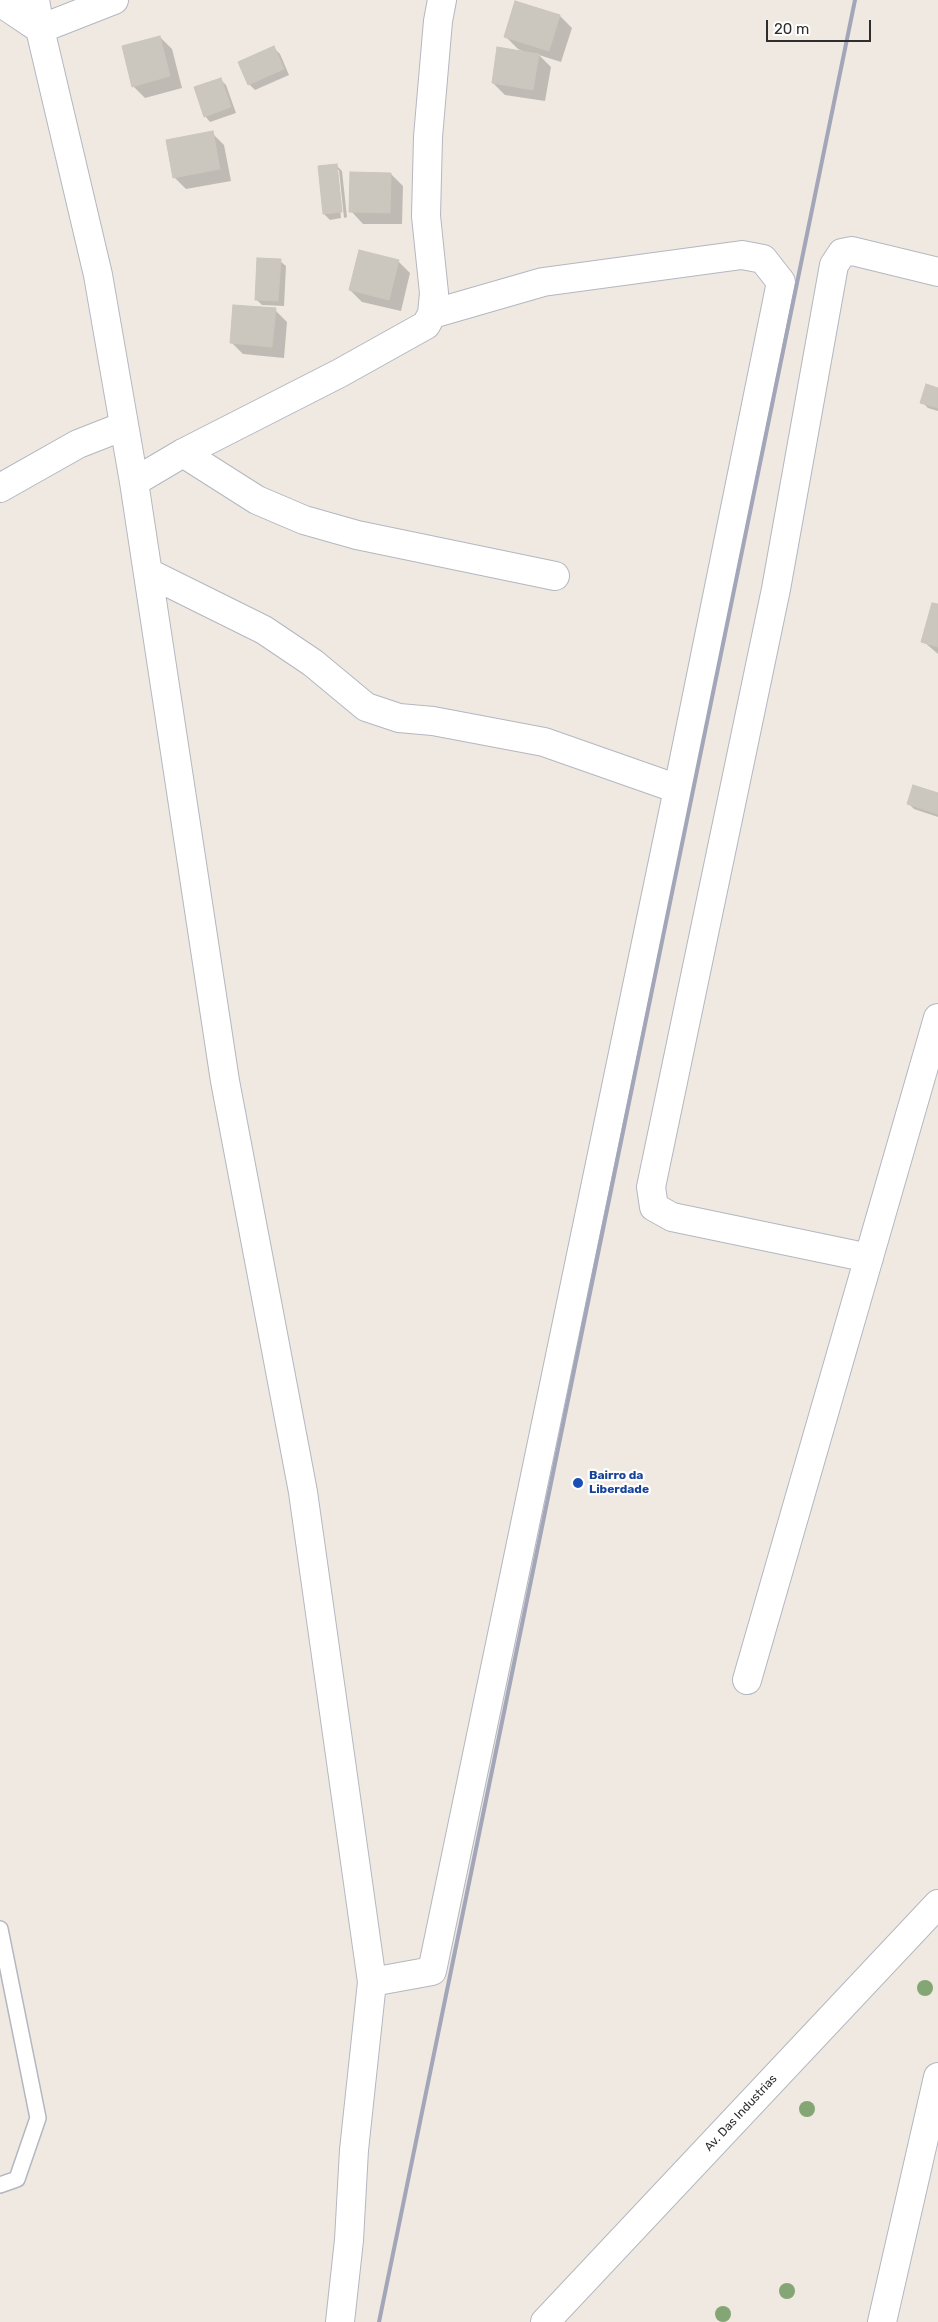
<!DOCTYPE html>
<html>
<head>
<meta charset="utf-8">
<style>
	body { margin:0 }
	#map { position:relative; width:938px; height:2322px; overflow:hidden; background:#efe9e1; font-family:Rubik,sans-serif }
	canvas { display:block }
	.scale { position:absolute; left:766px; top:20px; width:105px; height:22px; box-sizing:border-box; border:2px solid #2e2e2e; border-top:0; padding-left:6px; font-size:15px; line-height:18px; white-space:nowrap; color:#2e2e2e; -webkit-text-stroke:4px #fff; paint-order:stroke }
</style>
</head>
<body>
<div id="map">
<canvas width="938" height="2322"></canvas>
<div class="scale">20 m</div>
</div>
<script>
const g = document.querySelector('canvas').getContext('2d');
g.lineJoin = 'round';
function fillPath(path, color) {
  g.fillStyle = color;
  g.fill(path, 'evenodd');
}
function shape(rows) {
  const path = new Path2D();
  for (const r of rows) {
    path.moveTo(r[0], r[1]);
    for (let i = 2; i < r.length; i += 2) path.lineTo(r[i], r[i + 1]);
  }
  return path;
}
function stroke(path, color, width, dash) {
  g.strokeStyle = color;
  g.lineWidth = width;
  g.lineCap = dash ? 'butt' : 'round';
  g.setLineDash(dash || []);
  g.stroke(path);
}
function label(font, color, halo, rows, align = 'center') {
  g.font = font + ' Rubik,sans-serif';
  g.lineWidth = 4.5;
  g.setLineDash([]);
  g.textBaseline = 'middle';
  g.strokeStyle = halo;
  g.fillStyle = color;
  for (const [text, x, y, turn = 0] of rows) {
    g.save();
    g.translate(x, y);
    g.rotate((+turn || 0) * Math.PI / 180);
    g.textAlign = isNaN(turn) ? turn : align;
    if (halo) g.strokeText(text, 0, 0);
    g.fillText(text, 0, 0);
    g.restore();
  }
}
fillPath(shape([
	[515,3,560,16,572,28,561,62,539,55,551,67,545,101,505,95,493,83,526,53,518,49,505,36],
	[160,37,172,49,182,88,145,98,133,86],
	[274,48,280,54,289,75,255,90,249,84],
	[220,79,226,85,236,113,210,122,205,116],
	[212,133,224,145,231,181,186,189,174,177],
	[336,165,342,171,347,217,344,218,339,170,336,170,341,218,330,220,324,214],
	[391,174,403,186,402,224,363,224,351,211],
	[280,261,286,266,284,306,262,305,256,299],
	[398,261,410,273,401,311,362,302,350,290],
	[275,310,287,322,284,358,243,354,231,342],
	[938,389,938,411,928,408,922,402],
	[938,606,938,654,923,641],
	[938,794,938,817,914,809,909,804]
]), '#0003');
const building = shape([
	[515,1,560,15,549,51,504,37,515,1],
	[160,36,170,76,132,87,122,46,160,36],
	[274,46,284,69,248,85,238,62,274,46],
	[497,47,539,54,533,90,492,83,497,47],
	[221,78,231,107,204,117,194,87,221,78],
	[213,131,220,169,173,178,166,140,213,131],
	[337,164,342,212,323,214,318,166,337,164],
	[350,172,391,173,390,213,349,212,350,172],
	[359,250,399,260,389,300,349,290,359,250],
	[257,258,281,259,278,301,255,300,257,258],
	[233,305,276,308,272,347,230,343,233,305],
	[926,384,938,388,938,408,920,403,926,384],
	[932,603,938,604,938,647,921,642,932,603],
	[913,785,938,793,938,814,907,804,913,785]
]);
fillPath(building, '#cbc7bf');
stroke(building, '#cbc5ba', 1);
const lane = shape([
	[0,1929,38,2118,17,2179,0,2185]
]);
const street = shape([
	[35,0,40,29,98,275,134,482,225,1081,303,1492,372,1982,354,2150,349,2240,340,2322],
	[0,2,40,29,114,0],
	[183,453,257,500,304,520,357,535,555,576],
	[134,482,183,453,340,373,426,325,432,314,434,293,426,216,428,137,438,21,442,0],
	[0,488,78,444,124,426],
	[149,573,264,630,313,663,366,707,399,718,433,721,544,742,678,789],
	[869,1258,672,1217,654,1207,651,1187,776,589,834,265,842,253,852,251,938,272],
	[747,1680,938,1018],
	[372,1982,432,1971,678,789,781,282,763,259,742,255,543,282,432,314]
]);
const secondary = shape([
	[545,2322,938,1904],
	[882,2322,938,2077]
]);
stroke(lane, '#b4b7c1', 18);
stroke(street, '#b4b7c1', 30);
stroke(secondary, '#b4b7c1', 30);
stroke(lane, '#fff', 15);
stroke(street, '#fff', 28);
stroke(secondary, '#fff', 28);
stroke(shape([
	[379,2322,855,0]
]), '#a3a6b8', 4);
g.fillStyle = '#84a574';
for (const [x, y] of [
	[925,1988],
	[807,2109],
	[787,2291],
	[723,2314]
]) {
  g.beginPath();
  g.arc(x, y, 8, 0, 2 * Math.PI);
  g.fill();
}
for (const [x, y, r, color] of [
	[578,1483,6,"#1a4fb4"]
]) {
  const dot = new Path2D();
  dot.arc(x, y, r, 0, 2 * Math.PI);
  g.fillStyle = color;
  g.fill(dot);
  stroke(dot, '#fff', 2);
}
label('bold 12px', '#164399', '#fff', [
	["Bairro da",589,1476],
	["Liberdade",589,1490]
], 'left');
label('12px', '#2e2e2e', '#fff', [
	["Av. Das Industrias",741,2113,-47]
]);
</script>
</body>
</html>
